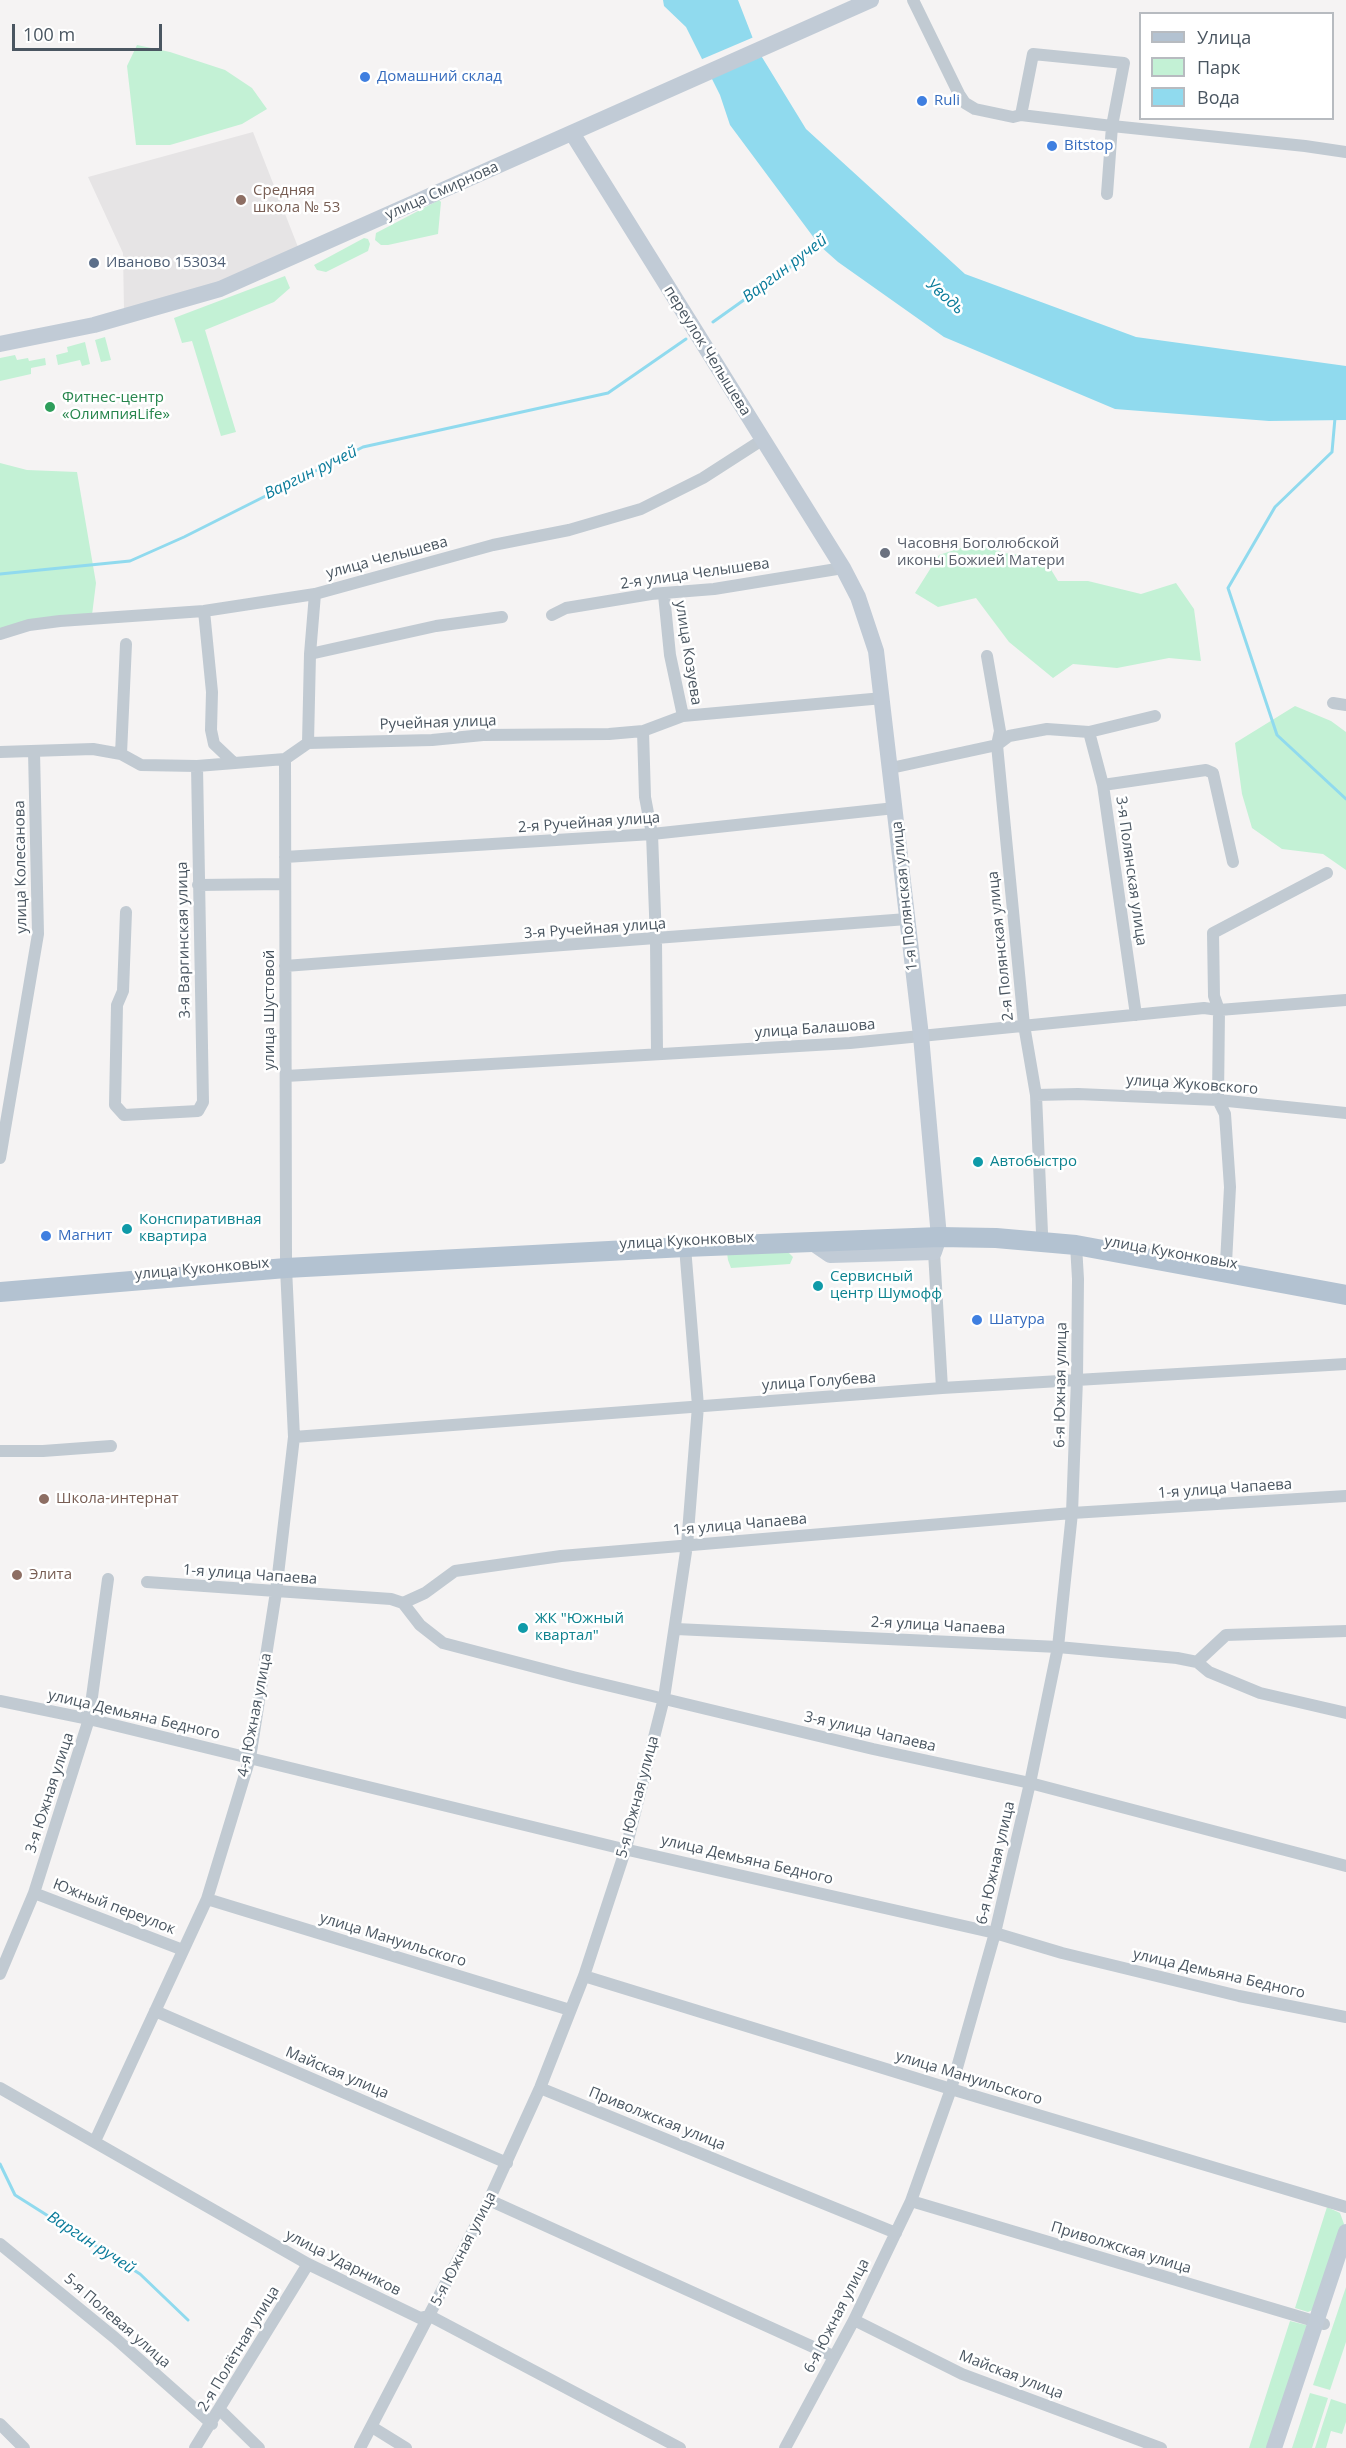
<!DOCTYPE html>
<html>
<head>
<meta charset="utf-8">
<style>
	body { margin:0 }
	#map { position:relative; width:1346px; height:2448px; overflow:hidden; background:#f5f3f3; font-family:"Open Sans",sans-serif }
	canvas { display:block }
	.legend { position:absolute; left:1139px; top:12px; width:195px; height:108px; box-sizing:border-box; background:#fff; border:2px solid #b7bbc0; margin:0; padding:8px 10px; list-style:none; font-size:18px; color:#4a5661 }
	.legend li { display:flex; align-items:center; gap:12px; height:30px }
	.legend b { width:30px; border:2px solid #b7bbc0 }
	.scale { position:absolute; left:12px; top:24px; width:150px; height:27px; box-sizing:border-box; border:3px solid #4a5661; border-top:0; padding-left:8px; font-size:18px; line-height:21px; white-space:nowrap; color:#4a5661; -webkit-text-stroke:4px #fff; paint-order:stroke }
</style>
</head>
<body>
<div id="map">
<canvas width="1346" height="2448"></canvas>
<ul class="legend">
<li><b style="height:8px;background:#b3c2d1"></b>Улица</li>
<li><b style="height:16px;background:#c3f1d5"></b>Парк</li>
<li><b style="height:16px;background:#90daee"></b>Вода</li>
</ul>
<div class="scale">100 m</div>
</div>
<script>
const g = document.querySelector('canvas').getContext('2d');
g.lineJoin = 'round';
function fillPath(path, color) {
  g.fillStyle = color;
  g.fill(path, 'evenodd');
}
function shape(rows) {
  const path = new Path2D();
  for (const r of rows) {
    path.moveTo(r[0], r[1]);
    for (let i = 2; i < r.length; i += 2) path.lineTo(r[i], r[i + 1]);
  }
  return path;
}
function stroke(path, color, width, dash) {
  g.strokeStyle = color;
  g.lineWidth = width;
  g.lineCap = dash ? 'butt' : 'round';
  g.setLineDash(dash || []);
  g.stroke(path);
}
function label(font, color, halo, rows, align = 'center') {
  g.font = font + ' "Open Sans",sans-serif';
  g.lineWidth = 5;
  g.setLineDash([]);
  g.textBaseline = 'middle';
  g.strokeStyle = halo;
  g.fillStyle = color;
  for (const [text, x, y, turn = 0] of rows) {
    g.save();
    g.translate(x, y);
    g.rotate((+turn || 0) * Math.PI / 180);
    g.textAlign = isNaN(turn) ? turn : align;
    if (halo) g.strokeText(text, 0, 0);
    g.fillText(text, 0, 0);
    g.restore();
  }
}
fillPath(shape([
	[253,132,298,247,244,272,195,291,124,310,123,253,88,177]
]), '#e6e4e5');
fillPath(shape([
	[137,45,170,52,225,70,252,88,267,109,242,124,170,145,136,145,127,66],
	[439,200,441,202,438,234,388,245,381,245,375,240,376,233],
	[364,238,368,239,370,244,368,251,326,272,317,270,314,265],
	[285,276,290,288,274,302,205,330,236,432,221,436,192,341,182,343,174,318],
	[105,337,111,360,101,362,95,340],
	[85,342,90,364,82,366,80,360,58,365,56,355,68,352,67,347],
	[15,355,17,360,28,358,29,361,45,358,46,365,31,368,31,374,0,381,0,358],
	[0,463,27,470,77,472,96,583,92,615,0,631],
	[979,542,1004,553,1029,556,1047,563,1058,581,1088,581,1141,594,1176,583,1194,609,1201,661,1169,658,1117,668,1073,664,1053,678,1009,642,976,598,938,607,915,593,939,555],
	[1295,706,1331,721,1346,732,1346,870,1323,854,1282,849,1252,828,1242,794,1235,743],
	[786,1250,793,1257,790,1264,731,1268,728,1260,727,1253],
	[1327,2207,1340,2213,1344,2224,1315,2309,1308,2312,1295,2308],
	[1346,2287,1346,2342,1330,2390,1313,2385],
	[1290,2321,1310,2326,1270,2448,1249,2448],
	[1310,2393,1328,2398,1312,2448,1292,2448],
	[1331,2399,1346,2404,1346,2422,1342,2434,1331,2431,1326,2448,1315,2448]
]), '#c3f1d5');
fillPath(shape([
	[663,0,738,0,757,49,806,129,965,274,1136,337,1346,366,1346,420,1269,421,1115,409,944,337,838,262,820,246,730,125,720,95,686,27,664,6]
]), '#90daee');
fillPath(shape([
	[754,37,759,48,709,79,700,60]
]), '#f5f3f3');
stroke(shape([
	[713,322,821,245],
	[1335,418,1332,452,1275,507,1228,588,1277,735,1346,799],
	[0,574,130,561,184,537,363,447,608,393,686,339],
	[0,2164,15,2195,140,2274,188,2320]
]), '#90daee', 3);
stroke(shape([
	[913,0,959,94,965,103,975,109,1013,117,1021,115,1033,54,1124,63,1112,126,1305,146,1346,152],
	[1021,115,1112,126,1107,194],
	[664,595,670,655,683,716],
	[204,611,212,692,211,730,214,744,233,762],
	[552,615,566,608,651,594,714,589,843,568],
	[0,634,29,625,60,621,204,611,315,594,493,545,569,530,641,509,703,478,762,440],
	[310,654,436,626,502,617],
	[987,656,1000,731,997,745,1024,1025,1036,1095,1042,1233],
	[1333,703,1346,705],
	[643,731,645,797,652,834,656,940,657,1053],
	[1089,732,1103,785,1136,1015],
	[308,743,310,654,315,594],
	[0,752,93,749,121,754,141,765,197,766,285,759,308,743,432,740,483,735,609,734,643,731,683,716,883,698],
	[121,754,126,644],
	[285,759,286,1262],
	[891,768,997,745,1009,736,1047,729,1089,732,1155,716],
	[1103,785,1206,770,1213,773,1233,862],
	[285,857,652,834,895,808],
	[198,885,285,884],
	[126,912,123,991,117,1005,115,1105,124,1115,198,1111,203,1102,197,766],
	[285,966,907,919],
	[286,1076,850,1043,1204,1008,1219,1010,1346,1000],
	[1036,1095,1078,1094,1218,1100,1346,1113],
	[0,1158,38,934,34,751],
	[934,1252,942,1388],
	[1226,1263,1230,1187,1225,1114,1218,1100,1219,1010,1214,996,1213,933,1327,873],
	[294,1437,942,1388,1346,1364],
	[0,1451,43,1451,111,1446],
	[147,1582,391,1599,403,1603,425,1593,455,1571,561,1556,1072,1513,1346,1496],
	[403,1603,420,1625,443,1643,573,1677,873,1749,1030,1783,1346,1866],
	[676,1629,1058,1647,1177,1658,1197,1662,1209,1672,1260,1693,1346,1713],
	[1197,1662,1226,1635,1346,1631],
	[0,1701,89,1719,615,1847,995,1933,1062,1953,1239,1996,1346,2017],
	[34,1893,183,1950],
	[207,1899,570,2010],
	[0,1974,34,1893,89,1719,108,1579],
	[584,1976,951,2089,1346,2207],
	[155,2011,507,2163],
	[0,2088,308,2264,420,2318,430,2316,680,2448],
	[540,2088,896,2233],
	[95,2141,207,1899,250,1758,276,1592,294,1437,286,1268],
	[489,2200,833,2356],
	[911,2201,1324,2324],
	[0,2244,115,2338,212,2424],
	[854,2320,962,2374,1161,2448],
	[220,2410,259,2448],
	[0,2424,24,2448],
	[372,2427,406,2448],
	[195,2448,308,2264],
	[360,2448,489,2200,540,2088,584,1976,626,1848,664,1698,687,1545,698,1406,685,1247],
	[785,2448,854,2320,911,2201,951,2089,995,1933,1030,1783,1058,1647,1072,1513,1077,1379,1078,1279,1076,1245]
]), '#c1cad2', 12);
stroke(shape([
	[572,133,843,568,858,597,876,651,921,1036,939,1237,934,1252,830,1255,811,1242],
	[0,344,94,325,220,289,871,0],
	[1274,2448,1346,2232]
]), '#c1cbd6', 16);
stroke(shape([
	[0,1292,286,1268,685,1247,939,1237,996,1238,1076,1245,1346,1295]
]), '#b3c2d1', 20);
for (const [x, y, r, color] of [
	[365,77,6,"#3f7fe0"],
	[922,101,6,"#3f7fe0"],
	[1052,146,6,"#3f7fe0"],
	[241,200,6,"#8d6e63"],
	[94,263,6,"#5c6f8a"],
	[50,407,6,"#2e9e5b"],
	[885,553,6,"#6b7280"],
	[978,1162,6,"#0f9aa8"],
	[127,1229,6,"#0f9aa8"],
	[46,1236,6,"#3f7fe0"],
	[818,1286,6,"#0f9aa8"],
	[977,1320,6,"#3f7fe0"],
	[44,1499,6,"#8d6e63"],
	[17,1575,6,"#8d6e63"],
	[523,1628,6,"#0f9aa8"]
]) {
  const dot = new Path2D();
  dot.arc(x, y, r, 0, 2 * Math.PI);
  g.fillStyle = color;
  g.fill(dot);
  stroke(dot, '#fff', 2);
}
label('15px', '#366cbe', '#fff', [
	["Домашний склад",377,77],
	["Ruli",934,101],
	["Bitstop",1064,146],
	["Магнит",58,1236],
	["Шатура",989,1320]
], 'left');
label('15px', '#785e54', '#fff', [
	["Средняя",253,191],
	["школа № 53",253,208],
	["Школа-интернат",56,1499],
	["Элита",29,1575]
], 'left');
label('15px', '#4a5661', '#fff', [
	["улица Смирнова",442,191,-24],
	["переулок Челышева",707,351,58],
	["улица Челышева",387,558,-15],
	["2-я улица Челышева",695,574,-8],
	["улица Козуева",688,653,81],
	["Ручейная улица",438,723,-2],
	["2-я Ручейная улица",589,823,-4],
	["улица Колесанова",21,867,-91],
	["3-я Полянская улица",1131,871,82],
	["1-я Полянская улица",905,896,-96],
	["3-я Ручейная улица",595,929,-4],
	["3-я Варгинская улица",184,940,-91],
	["2-я Полянская улица",1001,946,-96],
	["улица Шустовой",270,1010,-90],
	["улица Балашова",815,1029,-4],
	["улица Жуковского",1192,1085,4],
	["улица Куконковых",687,1241,-3],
	["улица Куконковых",1171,1253,10],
	["улица Куконковых",202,1269,-5],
	["улица Голубева",819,1382,-4],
	["6-я Южная улица",1061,1385,-89],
	["1-я улица Чапаева",1225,1489,-4],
	["1-я улица Чапаева",740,1525,-5],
	["1-я улица Чапаева",250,1575,4],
	["2-я улица Чапаева",938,1626,3],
	["улица Демьяна Бедного",134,1715,13],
	["4-я Южная улица",255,1715,-79],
	["3-я улица Чапаева",870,1732,13],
	["3-я Южная улица",50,1793,-72],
	["5-я Южная улица",638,1797,-75],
	["улица Демьяна Бедного",747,1860,13],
	["6-я Южная улица",996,1863,-77],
	["Южный переулок",114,1907,21],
	["улица Мануильского",393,1940,17],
	["улица Демьяна Бедного",1219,1974,13],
	["Майская улица",337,2073,23],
	["улица Мануильского",969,2078,17],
	["Приволжская улица",657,2119,22],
	["Приволжская улица",1121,2248,17],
	["5-я Южная улица",464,2249,-63],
	["улица Ударников",343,2263,27],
	["6-я Южная улица",837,2316,-63],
	["5-я Полевая улица",117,2321,41],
	["2-я Полётная улица",239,2349,-59],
	["Майская улица",1011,2375,21]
]);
label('15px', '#4e5e75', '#fff', [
	["Иваново 153034",106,263]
], 'left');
label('15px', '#27864d', '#fff', [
	["Фитнес-центр",62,398],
	["«ОлимпияLife»",62,415]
], 'left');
label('15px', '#5b616d', '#fff', [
	["Часовня Боголюбской",897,544],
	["иконы Божией Матери",897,561]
], 'left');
label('15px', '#0d838f', '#fff', [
	["Автобыстро",990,1162],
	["Конспиративная",139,1220],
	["квартира",139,1237],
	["Сервисный",830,1277],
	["центр Шумофф",830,1294],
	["ЖК \"Южный",535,1619],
	["квартал\"",535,1636]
], 'left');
label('italic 16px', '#0c7c9b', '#fff', [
	["Варгин ручей",785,269,-37],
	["Уводь",945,297,42],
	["Варгин ручей",311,473,-26],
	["Варгин ручей",91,2243,33]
]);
</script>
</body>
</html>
